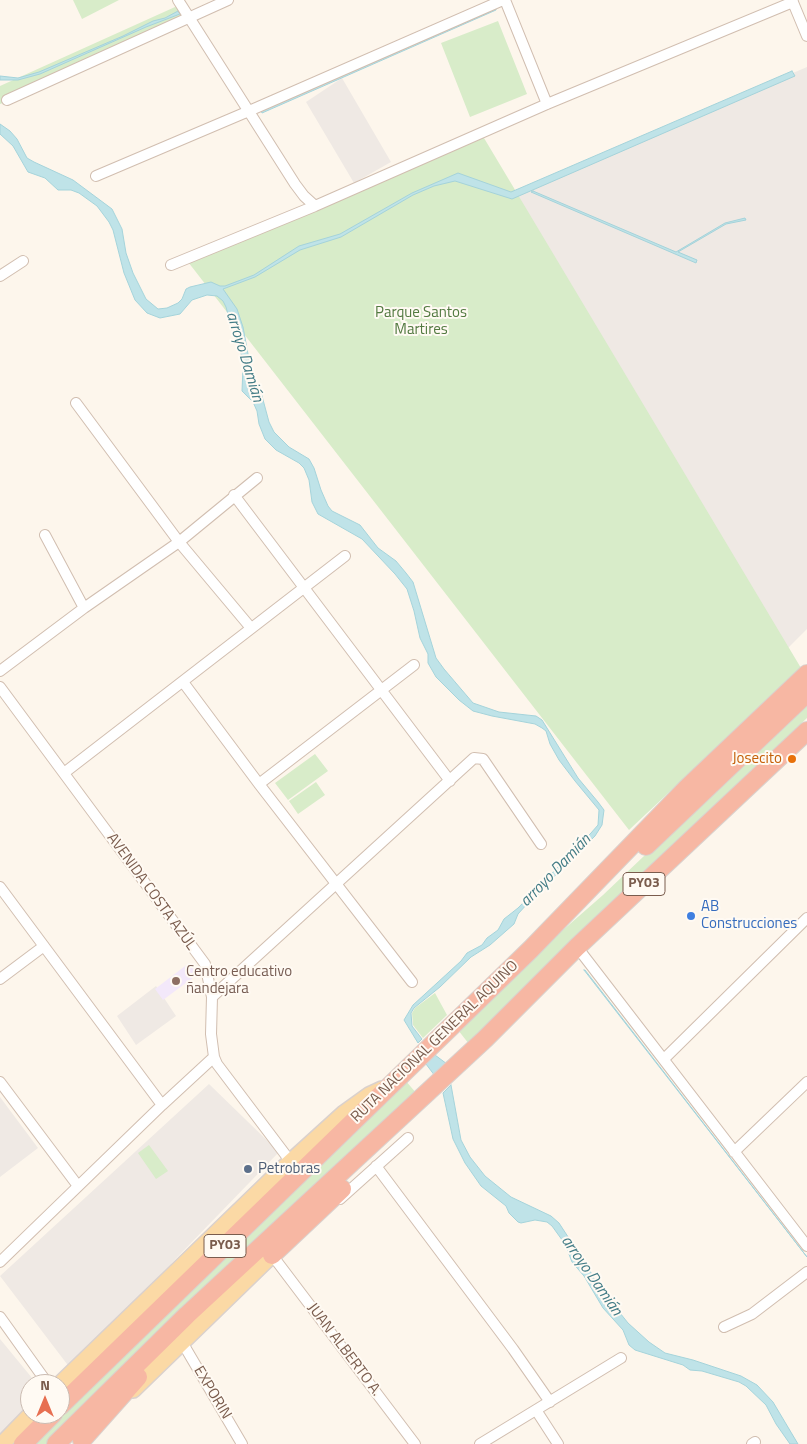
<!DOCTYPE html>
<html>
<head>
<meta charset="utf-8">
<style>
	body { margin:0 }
	#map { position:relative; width:807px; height:1444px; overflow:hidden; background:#fdf6ec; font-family:"Titillium Web",sans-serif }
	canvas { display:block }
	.north { position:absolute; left:20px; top:1374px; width:50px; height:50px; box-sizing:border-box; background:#fffaf3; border:1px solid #cabbb1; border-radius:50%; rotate:0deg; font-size:14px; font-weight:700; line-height:20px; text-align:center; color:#7a5c4d }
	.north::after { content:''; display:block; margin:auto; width:18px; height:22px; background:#e76f51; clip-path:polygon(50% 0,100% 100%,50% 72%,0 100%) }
</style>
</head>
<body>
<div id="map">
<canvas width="807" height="1444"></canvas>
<div class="north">N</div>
</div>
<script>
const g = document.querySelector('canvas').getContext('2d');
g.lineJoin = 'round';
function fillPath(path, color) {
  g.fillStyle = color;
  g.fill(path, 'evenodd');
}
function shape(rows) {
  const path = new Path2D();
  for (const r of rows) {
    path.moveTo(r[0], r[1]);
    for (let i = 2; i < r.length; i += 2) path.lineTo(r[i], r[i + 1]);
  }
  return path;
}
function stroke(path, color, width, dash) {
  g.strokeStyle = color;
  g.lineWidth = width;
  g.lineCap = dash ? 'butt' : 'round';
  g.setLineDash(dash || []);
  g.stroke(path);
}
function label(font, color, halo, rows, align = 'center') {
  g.font = font + ' "Titillium Web",sans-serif';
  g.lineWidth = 4;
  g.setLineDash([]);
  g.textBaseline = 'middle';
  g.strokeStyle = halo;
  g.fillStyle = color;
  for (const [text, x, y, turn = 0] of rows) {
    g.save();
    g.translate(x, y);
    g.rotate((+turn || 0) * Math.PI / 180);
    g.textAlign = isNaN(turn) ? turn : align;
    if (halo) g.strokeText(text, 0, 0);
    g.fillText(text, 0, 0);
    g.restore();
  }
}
fillPath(shape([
	[807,67,807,629,787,649,508,195],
	[342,78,391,162,354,183,306,102],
	[156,986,176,1016,136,1045,117,1016],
	[209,1084,279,1152,70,1368,0,1276],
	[0,1097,38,1148,0,1177],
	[0,1339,37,1384,30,1384,30,1405,0,1438]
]), '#efe9e4');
fillPath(shape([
	[189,963,198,974,163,1000,155,989]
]), '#f3e8fa');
fillPath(shape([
	[73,0,119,0,82,19],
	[175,7,178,8,182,14,179,18,2,98,3,103,0,104,0,86],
	[498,21,527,94,470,117,441,43],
	[481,133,801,668,629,830,185,258],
	[807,701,807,718,611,904,469,1044,458,1030,547,944,603,895],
	[315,754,328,771,288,800,275,783],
	[316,782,325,795,298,814,289,801],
	[435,993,447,1015,423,1038,413,1025,412,1013,415,1008],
	[405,1080,417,1094,49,1444,31,1444,158,1319],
	[149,1145,168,1171,156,1179,138,1153]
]), '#d8ecc9');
const water = shape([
	[496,9,496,10,262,113,261,111,496,9],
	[178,11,180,14,146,27,40,74,18,80,0,80,0,76,18,78,39,72,123,36,153,21,165,18,178,11],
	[792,71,795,76,512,199,455,181,434,186,413,195,341,237,300,250,255,277,223,289,237,309,243,327,251,370,262,396,269,422,274,432,289,447,309,459,314,468,321,490,328,506,332,511,360,525,378,548,396,561,406,573,413,582,436,658,444,669,473,703,499,712,536,716,542,720,578,778,598,802,604,810,602,825,595,836,559,871,541,892,528,903,518,914,514,924,490,945,471,957,440,987,414,1008,411,1013,412,1026,422,1039,418,1043,404,1020,413,1005,461,961,467,953,482,945,487,938,498,930,504,919,518,908,591,833,598,825,599,810,575,781,559,760,550,744,546,731,542,728,535,724,492,716,473,711,459,700,436,677,428,663,428,654,420,638,414,611,407,589,395,574,362,539,318,514,312,502,309,480,304,468,299,463,276,450,265,439,259,424,257,411,253,402,242,391,243,367,240,346,233,333,226,307,223,301,217,296,207,295,192,300,180,314,160,318,147,313,135,300,124,273,113,230,109,222,97,206,79,193,71,190,58,190,45,178,28,172,13,146,0,134,0,124,10,131,17,139,27,158,34,162,73,180,112,209,122,229,126,253,133,273,146,299,158,309,167,308,178,303,182,299,186,289,190,287,211,282,220,286,225,286,254,275,299,246,340,234,412,193,458,173,511,192,792,71],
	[533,191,676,252,725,223,745,218,746,220,726,224,678,252,697,260,696,263,531,192,533,191],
	[584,970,585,970,807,1257,584,970],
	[435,1055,447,1064,435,1076,426,1064,435,1055],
	[451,1085,461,1140,470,1157,485,1176,511,1197,551,1216,559,1223,589,1269,597,1284,628,1323,649,1342,665,1353,693,1360,741,1376,757,1385,773,1402,798,1444,790,1444,776,1424,766,1405,746,1386,739,1382,702,1371,690,1370,683,1365,635,1350,629,1345,623,1330,603,1308,584,1276,572,1262,565,1244,552,1226,547,1222,535,1220,521,1223,518,1222,509,1213,506,1206,481,1186,465,1163,453,1139,443,1093,451,1085]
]);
fillPath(water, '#bfe3e8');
stroke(water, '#a5d3da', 1);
const minor = shape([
	[178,0,295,184,304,196,315,206],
	[505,0,547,104],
	[792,0,807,36],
	[7,100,228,0],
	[96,176,249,111,503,0],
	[171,265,315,206,547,104,793,2],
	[0,276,23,261],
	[76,403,179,542,251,628],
	[234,495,450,781],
	[45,535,84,608],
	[0,671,84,608,179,542,257,478],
	[183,682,259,784,412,982],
	[0,687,205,964,212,997,211,1034,214,1057,217,1064,291,1162],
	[64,773,345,556],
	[259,784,414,665],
	[0,887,162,1105],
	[577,947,807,1246],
	[0,979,44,946],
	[212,997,474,758,483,759,541,844],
	[664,1059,807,918],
	[0,1082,78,1186],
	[734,1152,807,1082],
	[376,1166,513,1349,550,1402],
	[340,1199,408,1138],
	[272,1255,415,1444],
	[0,1262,162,1105,214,1057],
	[0,1317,48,1384],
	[724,1327,752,1314,807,1272],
	[182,1342,242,1444],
	[536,1410,558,1444],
	[480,1444,621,1358],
	[752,1444,755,1442]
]);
const primary = shape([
	[60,1384,279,1172,344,1113,369,1095,382,1089],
	[133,1390,272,1255],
	[2,1444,31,1414]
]);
const motorway = shape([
	[646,846,807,693],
	[272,1255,342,1189],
	[60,1406,531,949,687,788,807,674],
	[82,1440,138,1377],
	[23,1444,53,1414],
	[56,1444,187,1315,485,1039,577,947,807,731]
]);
stroke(minor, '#d1beb0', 12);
stroke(primary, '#dad1cd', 18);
stroke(motorway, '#dad1cd', 20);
stroke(minor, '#fff', 10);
stroke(primary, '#fbd9a5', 15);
stroke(motorway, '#f7b7a3', 18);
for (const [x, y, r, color] of [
	[792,759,5,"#e8710a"],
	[691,916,5,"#3f7fe0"],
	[176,981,5,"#8d6e63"],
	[248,1169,5,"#5c6f8a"]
]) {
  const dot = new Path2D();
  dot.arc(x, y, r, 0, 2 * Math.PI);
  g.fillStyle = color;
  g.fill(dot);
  stroke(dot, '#fffaf3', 2);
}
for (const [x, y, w] of [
	[644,884,42],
	[225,1246,42]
]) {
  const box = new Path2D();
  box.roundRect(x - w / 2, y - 11.5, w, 23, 4);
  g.fillStyle = '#fffaf3';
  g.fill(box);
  stroke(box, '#7a5c4d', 1);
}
label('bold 14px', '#7a5c4d', null, [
	["PY03",644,884],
	["PY03",225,1246]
]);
label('15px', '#537a41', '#fffaf3', [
	["Parque Santos",421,313],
	["Martires",421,330]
]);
label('15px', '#c56008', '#fffaf3', [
	["Josecito",782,759]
], 'right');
label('15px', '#7a5c4d', '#fffaf3', [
	["AVENIDA COSTA AZÚL",151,892,54],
	["RUTA NACIONAL GENERAL AQUINO",435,1042,-44],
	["JUAN ALBERTO A.",344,1350,53],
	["EXPORIN",212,1393,59]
]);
label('15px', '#366cbe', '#fffaf3', [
	["AB",701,907],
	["Construcciones",701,924]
], 'left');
label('15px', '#785e54', '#fffaf3', [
	["Centro educativo",186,972],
	["ñandejara",186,989]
], 'left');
label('15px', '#4e5e75', '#fffaf3', [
	["Petrobras",258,1169]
], 'left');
label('italic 16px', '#437c86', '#fffaf3', [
	["arroyo Damián",244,357,73],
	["arroyo Damián",556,871,-46],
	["arroyo Damián",591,1276,55]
]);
</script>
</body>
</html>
